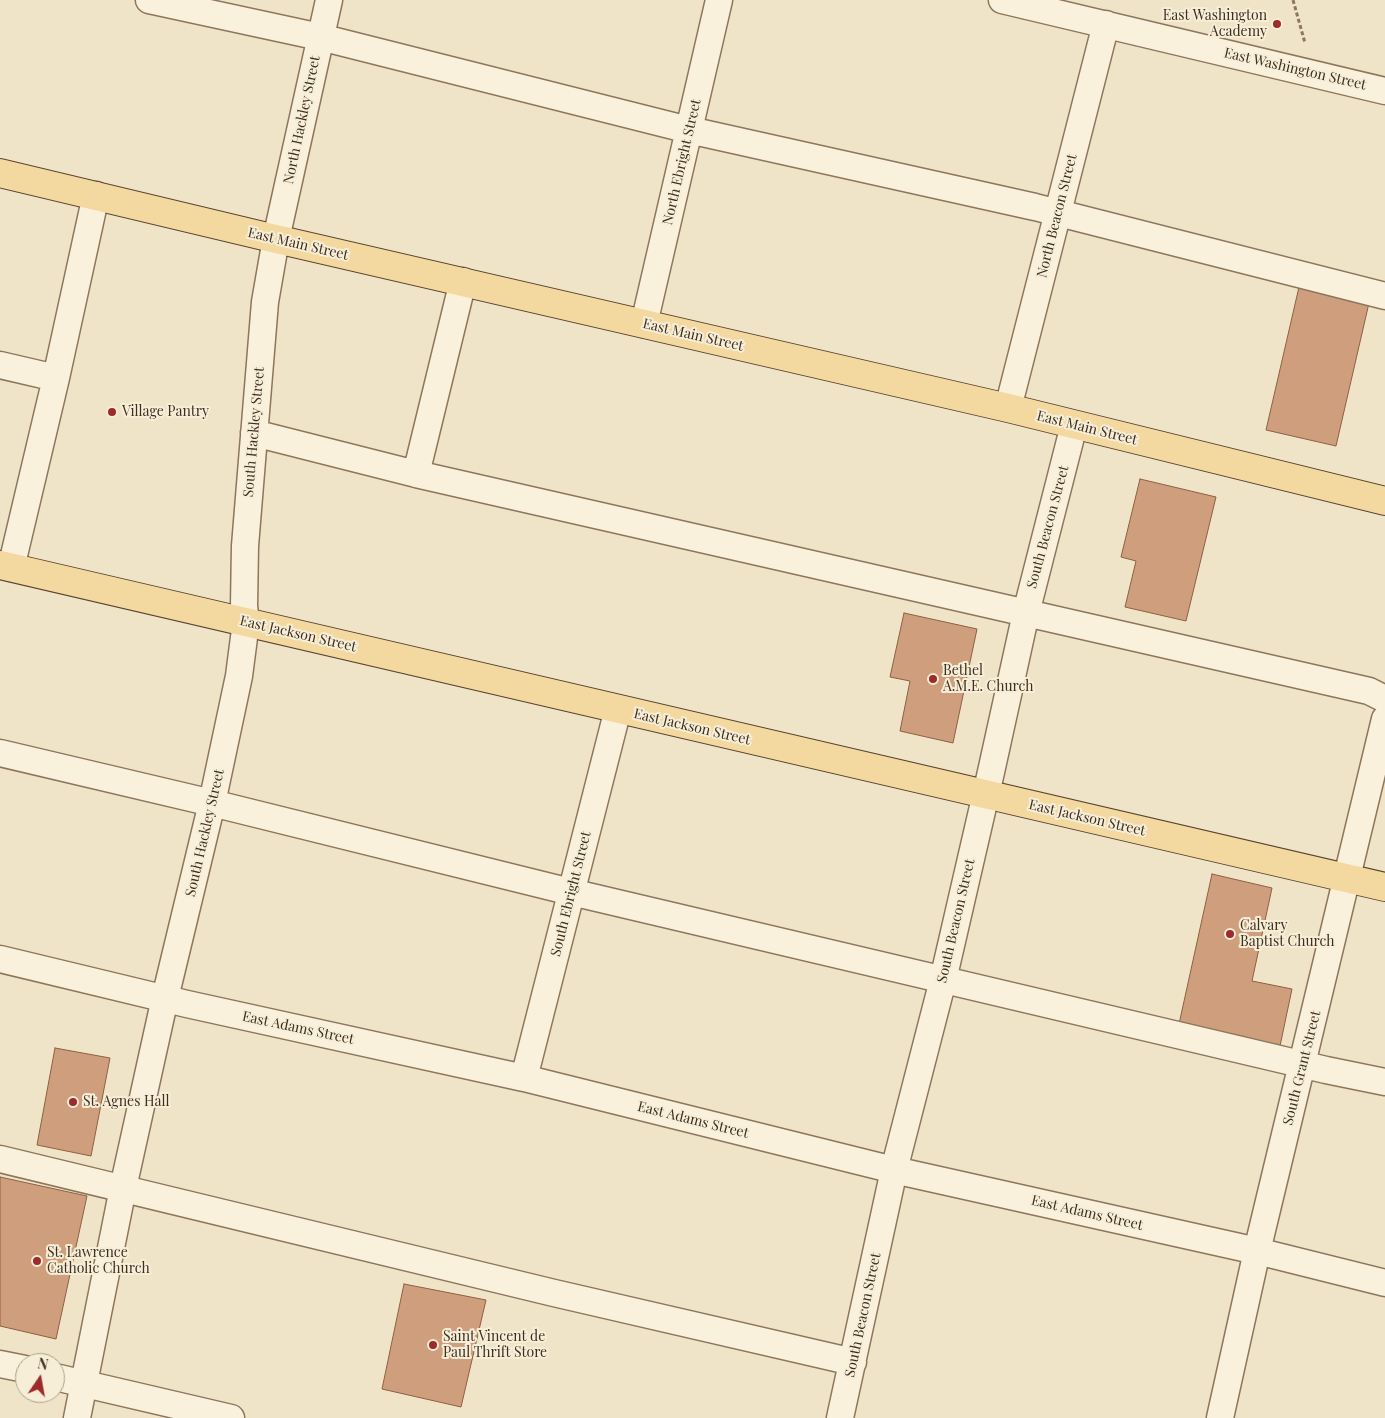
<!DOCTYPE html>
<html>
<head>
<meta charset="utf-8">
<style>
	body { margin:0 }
	#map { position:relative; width:1385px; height:1418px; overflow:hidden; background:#f0e4c8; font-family:"Playfair Display",serif }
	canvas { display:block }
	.north { position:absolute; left:15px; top:1353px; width:50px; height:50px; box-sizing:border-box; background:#f7eed8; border:1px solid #ada18e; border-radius:50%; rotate:12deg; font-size:14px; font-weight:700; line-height:20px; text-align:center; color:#3d2e20 }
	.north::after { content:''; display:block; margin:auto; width:18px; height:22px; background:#9e2a2b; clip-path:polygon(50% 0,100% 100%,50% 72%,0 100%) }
</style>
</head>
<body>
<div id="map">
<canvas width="1385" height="1418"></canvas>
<div class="north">N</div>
</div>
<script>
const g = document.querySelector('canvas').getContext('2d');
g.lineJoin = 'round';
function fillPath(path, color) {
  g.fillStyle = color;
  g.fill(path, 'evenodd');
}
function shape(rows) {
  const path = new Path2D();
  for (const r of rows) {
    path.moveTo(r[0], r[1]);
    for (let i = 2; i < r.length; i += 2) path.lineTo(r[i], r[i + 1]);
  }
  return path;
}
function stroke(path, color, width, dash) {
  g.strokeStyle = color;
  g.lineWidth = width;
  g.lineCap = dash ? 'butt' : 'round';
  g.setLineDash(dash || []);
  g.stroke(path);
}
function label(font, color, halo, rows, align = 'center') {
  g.font = font + ' "Playfair Display",serif';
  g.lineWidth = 4;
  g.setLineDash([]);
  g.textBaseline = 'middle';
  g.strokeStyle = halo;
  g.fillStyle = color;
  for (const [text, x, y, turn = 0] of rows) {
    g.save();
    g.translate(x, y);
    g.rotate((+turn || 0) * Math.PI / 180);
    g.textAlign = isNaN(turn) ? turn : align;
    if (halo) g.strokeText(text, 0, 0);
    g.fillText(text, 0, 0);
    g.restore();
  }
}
const building = shape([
	[1299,287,1369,303,1336,446,1266,430,1299,287],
	[1140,479,1216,497,1186,621,1125,607,1136,561,1121,557,1140,479],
	[904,613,977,629,953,743,900,731,910,681,890,677,904,613],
	[1212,874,1272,888,1252,981,1292,989,1280,1046,1179,1024,1212,874],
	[55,1048,110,1058,91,1156,37,1145,55,1048],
	[0,1177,87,1196,56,1339,0,1326,0,1177],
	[404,1284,486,1300,461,1407,382,1389,404,1284]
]);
fillPath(building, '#cf9f7d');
stroke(building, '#8d5f41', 1);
const minor = shape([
	[149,0,320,37,689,130,1035,207,1385,296],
	[1002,0,1385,91],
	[463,281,416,474,1369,691,1385,699],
	[644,324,719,0],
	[0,365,56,378],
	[1008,408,1106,24],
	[254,433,416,474],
	[11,568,56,378,96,195],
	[0,753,212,803,571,892,1326,1070,1385,1082],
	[0,959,187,1004,524,1078,894,1170,1257,1251,1385,1283],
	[524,1078,618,709],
	[0,1159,554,1293,853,1362],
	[0,1364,25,1369],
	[55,1377,231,1418],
	[77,1418,123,1188,165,998,212,803,239,676,246,622,244,606,245,546,265,302,276,239,329,0],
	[840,1418,894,1170,943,980,991,772,1026,613,1074,425],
	[1220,1418,1257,1251,1385,719]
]);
const major = shape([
	[0,173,276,239,1008,408,1385,501],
	[0,565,1385,887]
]);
stroke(minor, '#8d765c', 29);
stroke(major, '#5b4430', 30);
stroke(shape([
	[1293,0,1305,43]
]), '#8d765c', 3, [4, 2.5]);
stroke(minor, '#faf1dc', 26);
stroke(major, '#f3d9a0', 28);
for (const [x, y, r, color] of [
	[1277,24,5,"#9e2a2b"],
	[112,412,5,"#9e2a2b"],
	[933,679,5,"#9e2a2b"],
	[1230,934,5,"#9e2a2b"],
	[73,1102,5,"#9e2a2b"],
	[37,1261,5,"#9e2a2b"],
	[433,1345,5,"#9e2a2b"]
]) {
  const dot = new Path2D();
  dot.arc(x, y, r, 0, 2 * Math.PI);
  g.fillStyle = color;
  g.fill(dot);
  stroke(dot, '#f7eed8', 2);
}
label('14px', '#3d2e20', '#f7eed8', [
	["East Washington",1267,16,"right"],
	["Academy",1267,32,"right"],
	["Village Pantry",122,412],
	["Bethel",943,671],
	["A.M.E. Church",943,687],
	["Calvary",1240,926],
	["Baptist Church",1240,942],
	["St. Agnes Hall",83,1102],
	["St. Lawrence",47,1253],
	["Catholic Church",47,1269],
	["Saint Vincent de",443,1337],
	["Paul Thrift Store",443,1353]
], 'left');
label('14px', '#3d2e20', '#f7eed8', [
	["East Washington Street",1295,69,13],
	["North Hackley Street",302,120,-78],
	["North Ebright Street",682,162,-77],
	["North Beacon Street",1057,216,-76],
	["East Main Street",298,244,13],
	["East Main Street",693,335,13],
	["East Main Street",1087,428,14],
	["South Hackley Street",254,432,-85],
	["South Beacon Street",1048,527,-75],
	["East Jackson Street",298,634,13],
	["East Jackson Street",692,727,13],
	["East Jackson Street",1087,818,13],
	["South Hackley Street",205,833,-77],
	["South Ebright Street",571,894,-76],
	["South Beacon Street",956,921,-77],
	["East Adams Street",298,1028,12],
	["South Grant Street",1302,1068,-76],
	["East Adams Street",693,1120,14],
	["East Adams Street",1087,1213,13],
	["South Beacon Street",863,1315,-78]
]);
</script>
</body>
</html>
